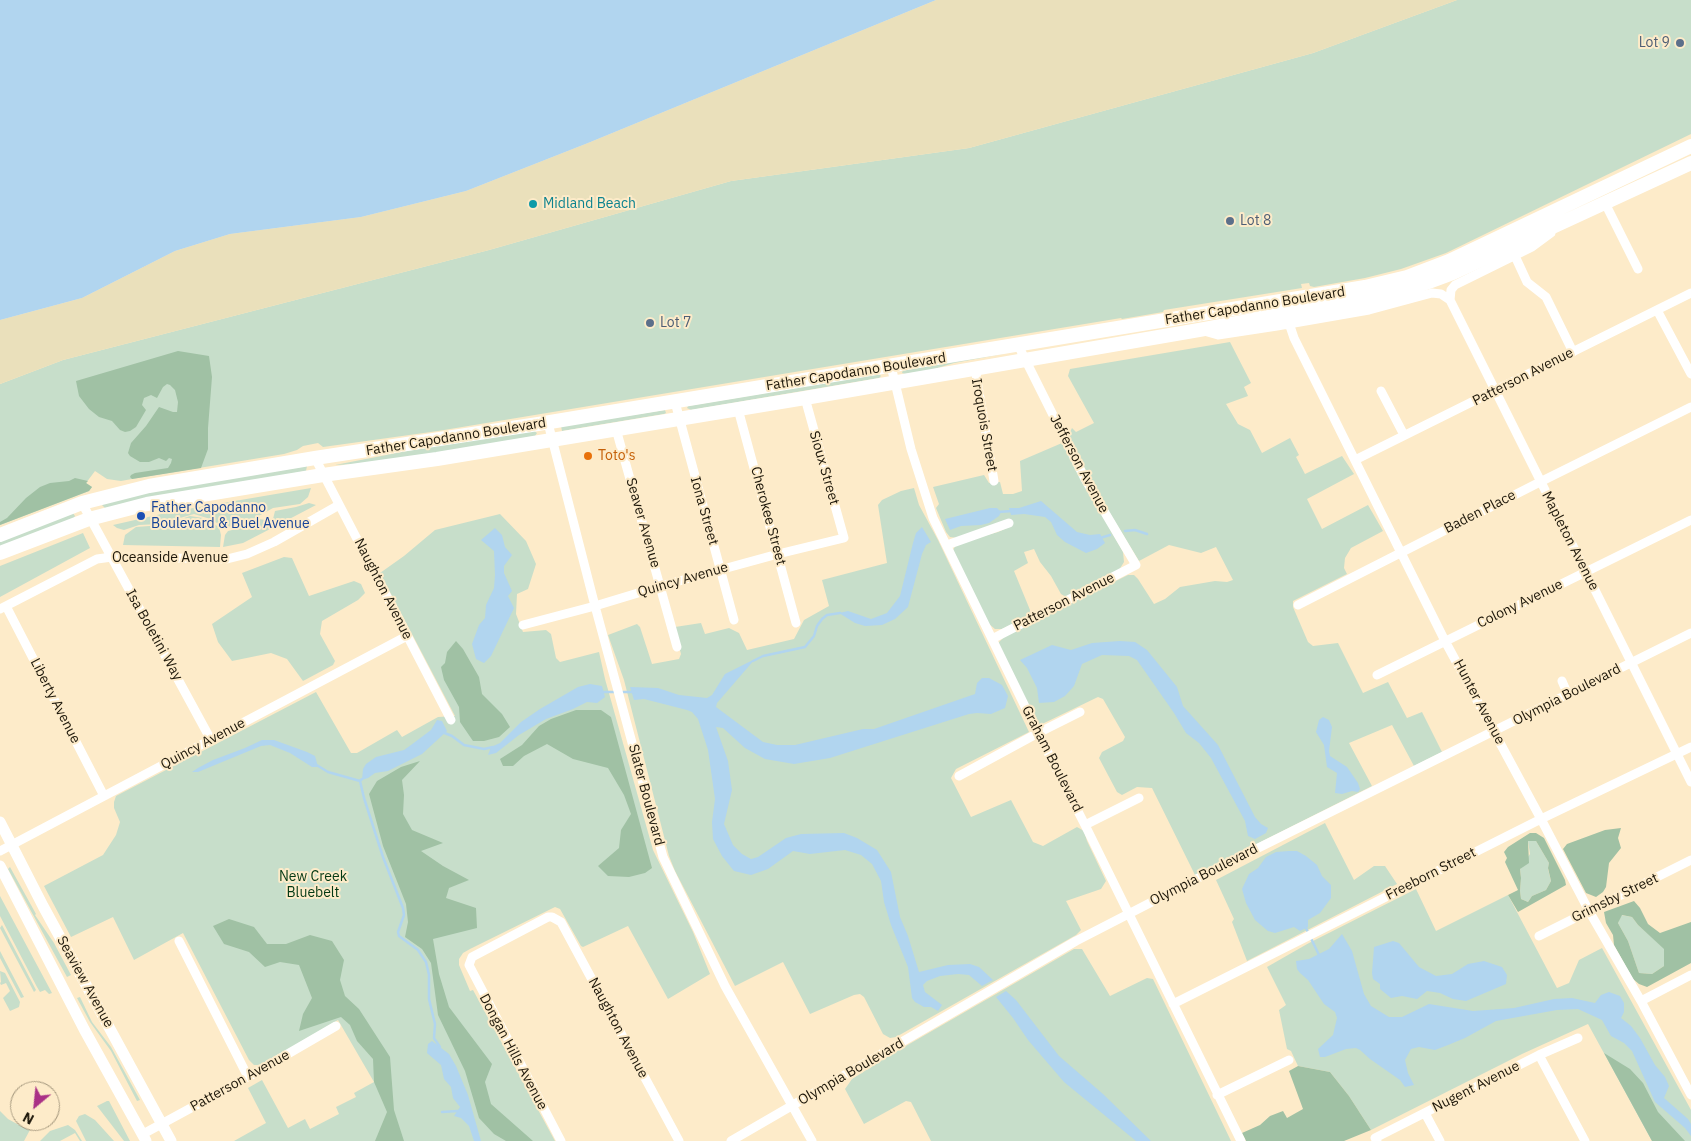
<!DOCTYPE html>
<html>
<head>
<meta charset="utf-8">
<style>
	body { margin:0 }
	#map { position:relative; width:1691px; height:1141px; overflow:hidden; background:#fdebc9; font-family:"IBM Plex Sans",sans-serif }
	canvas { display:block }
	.north { position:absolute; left:10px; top:1081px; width:50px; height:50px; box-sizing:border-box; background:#fdebc9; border:1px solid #a3967c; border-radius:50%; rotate:208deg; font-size:14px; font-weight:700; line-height:20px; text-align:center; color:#1c1609 }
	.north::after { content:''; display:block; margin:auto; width:18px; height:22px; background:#aa3186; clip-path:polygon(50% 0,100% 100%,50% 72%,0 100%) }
</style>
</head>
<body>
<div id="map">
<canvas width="1691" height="1141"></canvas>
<div class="north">N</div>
</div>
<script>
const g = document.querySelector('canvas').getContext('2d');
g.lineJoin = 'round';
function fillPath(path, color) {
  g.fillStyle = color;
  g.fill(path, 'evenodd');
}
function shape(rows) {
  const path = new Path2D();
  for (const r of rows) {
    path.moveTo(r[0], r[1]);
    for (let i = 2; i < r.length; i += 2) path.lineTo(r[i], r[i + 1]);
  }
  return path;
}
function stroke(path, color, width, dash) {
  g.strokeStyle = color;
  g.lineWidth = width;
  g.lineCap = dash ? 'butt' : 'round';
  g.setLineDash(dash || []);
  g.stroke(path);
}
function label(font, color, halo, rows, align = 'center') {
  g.font = font + ' "IBM Plex Sans",sans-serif';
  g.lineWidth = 4;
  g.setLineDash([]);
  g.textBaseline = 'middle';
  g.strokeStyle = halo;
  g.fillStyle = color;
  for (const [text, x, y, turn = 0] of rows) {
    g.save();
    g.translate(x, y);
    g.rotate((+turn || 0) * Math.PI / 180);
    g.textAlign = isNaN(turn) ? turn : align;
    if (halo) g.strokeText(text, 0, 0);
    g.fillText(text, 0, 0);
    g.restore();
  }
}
fillPath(shape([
	[1457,0,1691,0,1691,134,1446,253,1401,269,1365,278,1314,287,1310,286,1309,283,1301,284,1302,288,1164,310,1163,312,1122,319,1121,318,438,431,323,447,318,443,303,446,297,450,284,454,132,479,121,481,107,479,95,471,86,483,92,487,89,491,0,525,0,384,63,360,489,250,731,181,969,148,1313,53],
	[1230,342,1251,383,1244,387,1248,396,1226,404,1238,424,1250,430,1262,453,1290,438,1299,455,1296,457,1305,474,1342,456,1354,474,1307,499,1322,529,1368,505,1383,531,1351,548,1345,558,1344,568,1347,574,1293,601,1293,607,1308,642,1313,646,1338,643,1363,693,1388,682,1407,718,1422,712,1442,752,1414,766,1392,725,1349,743,1372,786,1195,875,1152,788,1137,787,1122,795,1117,792,1099,758,1102,752,1123,741,1125,737,1103,699,1098,697,1038,726,999,645,999,642,1006,635,1128,575,1134,575,1138,579,1154,604,1165,599,1180,587,1215,581,1227,582,1233,580,1216,547,1201,553,1169,545,1139,561,1100,497,1068,436,1072,428,1076,432,1094,423,1068,376,1070,369],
	[1008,353,954,363,931,370,905,374,902,373,903,370],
	[879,374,881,376,879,378,691,410,687,408,688,406],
	[665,410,666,413,664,414,562,431,561,426],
	[533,430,537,433,535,436,426,455,358,464,335,465,407,451],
	[1062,443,1123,552,1124,562,1119,570,1066,597,1061,594,1051,576,1040,562,1034,549,1024,552,1028,563,1014,571,1030,610,1029,616,1002,629,995,629,989,624,953,550,957,543,998,532,1011,526,958,538,950,537,946,532,936,508,939,504,933,487,984,475,989,483,1000,482,1003,494,1013,494,1022,491,1020,461],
	[307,466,306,471,105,508,102,505,103,503,130,495],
	[311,488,308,497,300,504,273,508,246,523,235,526,225,527,207,518,194,514,159,524,139,525,124,530,117,528,113,525,170,512],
	[914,488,919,505,938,540,1029,732,956,769,951,778,971,817,1011,800,1033,842,1043,846,1077,827,1084,831,1087,841,1106,881,1101,889,1066,901,1081,930,1076,935,896,1037,890,1038,883,1034,864,997,860,994,854,995,810,1014,783,962,735,986,675,871,669,856,624,680,608,635,637,624,640,627,652,664,679,659,681,654,675,631,675,627,701,623,705,634,729,628,739,633,747,650,794,639,804,620,829,606,822,580,887,563,878,505,882,500,901,491],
	[309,503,316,505,276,526,273,519,275,511,296,507],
	[73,513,75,516,73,519,0,547,0,540],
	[500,514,526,541,536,564,528,589,517,594,516,614,523,632,546,630,551,634,556,658,560,662,599,652,605,679,653,850,693,932,710,974,668,999,628,926,583,947,581,946,560,909,555,907,470,949,463,953,459,959,459,965,470,991,473,990,555,1141,234,1141,266,1123,248,1088,262,1080,288,1128,305,1119,310,1129,339,1114,336,1107,356,1097,354,1093,374,1082,338,1020,261,1065,254,1065,249,1060,183,933,134,960,113,917,71,937,44,886,103,855,116,835,120,822,114,808,114,802,116,796,316,692,351,753,357,753,397,730,402,737,438,717,455,716,380,573,404,556,435,530],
	[190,516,203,518,219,527,221,535,220,547,123,545,125,535,136,527,163,525],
	[259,519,265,520,274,527,243,543,223,547,225,535,228,531,244,527],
	[83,533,90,548,0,597,0,566],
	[284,557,292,558,309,596,354,581,361,584,365,593,358,600,322,621,320,634,335,661,333,665,303,681,287,659,271,653,232,661,218,642,212,624,252,597,242,573],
	[1325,823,1354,880,1374,866,1385,866,1397,884,1247,961,1232,922,1234,919,1216,880],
	[1528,841,1536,841,1549,863,1548,869,1551,881,1546,890,1532,896,1528,902,1521,899,1520,891,1521,878,1520,869,1530,854],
	[10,867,36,914,35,915,54,943,71,975,67,977,8,869],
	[1416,889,1436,931,1508,895,1557,988,1569,983,1579,960,1602,948,1691,1110,1691,1141,1652,1141,1588,1024,1522,1054,1371,1130,1349,1096,1330,1072,1298,1066,1291,1051,1287,1049,1279,1010,1286,1005,1267,967,1309,943],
	[0,896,52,993,49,994,45,990,40,992,37,987,0,916],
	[1621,915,1632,917,1638,925,1665,949,1664,966,1652,974,1639,973,1628,941,1618,923],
	[2,925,36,990,34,992,0,928],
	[1074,949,1082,949,1110,996,1147,978,1153,979,1231,1141,931,1141,911,1102,906,1101,864,1124,845,1089,852,1079,892,1054],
	[0,951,24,997,21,998,0,958],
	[0,971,5,973,20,1002,19,1007,10,1011,3,998,10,991,6,983,1,985,0,983,1,982],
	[80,997,92,1022,111,1047,140,1100,137,1101,111,1051,90,1022,77,998],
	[107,1101,109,1101,130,1141,124,1141,97,1106],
	[0,1111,8,1119,19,1125,31,1128,24,1141,0,1141],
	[85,1114,95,1120,114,1141,86,1141,76,1121,79,1116],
	[68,1125,75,1130,82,1141,80,1141,75,1133,60,1141,40,1141,50,1131]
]), '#c7deca');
fillPath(shape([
	[178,351,209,356,212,377,208,428,208,449,201,468,132,479,130,477,131,475,135,473,168,468,171,463,172,459,169,458,166,461,159,458,149,462,140,462,130,456,128,453,131,443,146,426,159,407,173,412,177,412,178,402,175,390,170,385,167,384,163,387,157,398,151,395,144,398,142,405,146,410,136,427,130,431,125,432,120,430,112,421,99,417,89,409,79,396,76,381],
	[75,478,88,481,86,483,92,487,89,491,0,525,0,522,7,518,26,498,40,487,50,483,69,481],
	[456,641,463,649,479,677,482,694,502,714,510,727,499,737,484,741,473,741,460,722,459,707,444,680,441,667,445,663,447,652],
	[576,710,601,710,611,717,652,868,645,873,629,877,608,876,598,866,619,848,621,830,631,814,624,795,608,768,573,759,547,744,524,756,513,766,503,766,500,759,522,745,539,726,551,719],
	[420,761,402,780,404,795,403,814,412,830,443,843,421,851,443,866,469,880,449,888,446,898,476,908,477,928,433,939,439,974,449,1007,492,1064,485,1082,491,1104,533,1141,506,1141,494,1134,479,1118,465,1071,438,1015,431,963,422,949,405,937,408,922,406,904,383,846,369,794,377,781,401,767],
	[1621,828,1618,838,1621,848,1609,863,1606,887,1603,892,1596,897,1586,893,1563,849,1567,844,1605,830],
	[1530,833,1536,833,1544,838,1565,880,1566,885,1518,912,1508,895,1518,890,1505,862,1507,858,1504,852,1508,847],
	[1528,841,1536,841,1549,863,1548,868,1551,881,1546,890,1532,896,1528,902,1521,899,1520,891,1521,878,1520,869,1529,863],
	[1634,901,1640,908,1648,924,1660,933,1691,922,1691,963,1647,987,1639,984,1633,979,1614,945,1613,935,1606,923,1604,912],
	[1622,915,1632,917,1638,925,1664,949,1664,966,1652,974,1639,973,1628,941,1618,923],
	[229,919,254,927,267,944,286,944,310,935,332,941,344,960,340,980,345,996,359,1009,390,1057,394,1110,404,1141,375,1141,387,1112,374,1082,373,1059,357,1041,350,1025,341,1017,299,1031,303,1014,312,998,299,965,280,962,265,967,249,952,224,944,213,926],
	[1604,1053,1630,1069,1643,1083,1658,1112,1685,1141,1652,1141],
	[1298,1066,1330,1072,1349,1096,1371,1130,1344,1141,1246,1141,1242,1133,1260,1125,1270,1116,1283,1111,1287,1118,1303,1109,1289,1071]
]), '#a0c1a4');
fillPath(shape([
	[936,0,1457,0,1313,53,969,148,731,181,489,250,63,360,0,384,0,320,82,298,175,251,230,234,361,217,466,191,588,143]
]), '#eae0bb');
fillPath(shape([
	[0,0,936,0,588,143,466,191,361,217,230,234,175,251,82,298,0,320],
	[1041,501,1077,532,1090,535,1100,534,1105,543,1097,549,1086,553,1065,542,1057,535,1051,522,1045,517,1024,514,1011,515,1009,508,1019,508],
	[990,508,997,508,1001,512,999,516,989,523,981,525,961,526,950,530,945,519],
	[922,527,931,542,926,545,922,554,908,607,895,619,882,625,865,626,855,623,839,613,848,611,871,619,887,613,900,596,913,543,916,533],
	[495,528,502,535,505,547,512,555,504,566,504,573,512,591,508,596,514,608,491,656,484,663,476,659,472,644,479,625,485,618,486,605,494,588,495,575,494,551,481,540],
	[1120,641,1135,642,1147,650,1177,687,1183,706,1218,745,1255,817,1261,824,1268,828,1266,833,1255,839,1248,836,1245,821,1211,758,1199,743,1186,733,1174,713,1137,660,1129,656,1102,655,1082,664,1074,686,1065,696,1054,702,1039,703,1037,688,1027,668,1020,660,1052,645,1071,650,1092,643],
	[755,659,717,703,716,707,763,742,777,745,795,745,863,729,874,729,975,694,977,683,982,678,989,678,1002,685,1008,696,1005,708,991,714,977,713,969,714,830,758,794,764,765,759,745,748,723,728,716,727,728,761,732,790,724,824,733,845,742,854,751,859,758,857,786,838,801,834,844,833,857,838,877,850,891,872,900,917,908,936,919,972,948,965,970,964,979,967,993,980,982,986,969,975,958,974,940,976,927,981,923,985,925,992,942,1005,938,1011,931,1007,924,1007,915,1002,912,998,908,967,891,925,884,902,881,881,872,864,861,855,845,850,810,854,793,851,768,869,751,875,734,871,722,856,713,839,712,822,715,799,708,750,698,719,692,712,687,710,644,699,634,700,630,687,658,688,679,695,707,698,712,695,725,674],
	[590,684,602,686,605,697,597,703,587,702,573,709,546,719,519,735,496,753,488,755,491,747,500,743,521,722,540,709,578,687],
	[1323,717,1329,720,1332,727,1329,751,1330,756,1347,767,1358,783,1360,789,1358,792,1352,791,1342,794,1335,793,1337,773,1327,767,1324,745,1316,732,1319,720],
	[437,720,442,721,447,731,422,754,388,771,375,773,368,778,362,780,363,769,366,764,376,757,404,750,411,745,431,730],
	[262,740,274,740,307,752,315,756,318,767,312,767,290,753,270,745,261,746,198,772,192,772,198,768,213,760,245,748],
	[1289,851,1297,851,1306,856,1317,865,1322,876,1331,885,1331,898,1320,913,1308,920,1308,927,1300,931,1294,927,1275,933,1268,931,1255,920,1246,903,1242,889,1249,874,1258,868,1266,857,1276,852],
	[1342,934,1352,951,1364,994,1371,1006,1389,1017,1402,1017,1429,1004,1473,1011,1514,1008,1554,999,1572,998,1595,1003,1601,995,1609,992,1620,996,1624,1003,1624,1012,1621,1018,1631,1026,1640,1038,1655,1065,1665,1077,1669,1086,1664,1098,1688,1119,1691,1124,1691,1136,1685,1128,1655,1102,1632,1051,1624,1043,1611,1036,1602,1020,1578,1009,1557,1010,1496,1021,1465,1038,1448,1045,1435,1050,1419,1047,1411,1049,1405,1060,1408,1073,1414,1085,1405,1087,1400,1080,1370,1059,1360,1050,1356,1048,1346,1049,1325,1057,1320,1057,1318,1049,1333,1035,1337,1018,1335,1012,1324,1004,1308,980,1300,973,1297,969,1296,961,1309,959,1329,949],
	[1393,941,1399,943,1419,967,1436,976,1452,974,1468,964,1484,961,1502,967,1507,975,1506,984,1466,1001,1453,999,1440,993,1427,991,1417,999,1402,996,1391,998,1380,989,1380,984,1373,979,1372,973,1374,947],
	[1006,991,1016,1000,1059,1056,1103,1094,1151,1141,1136,1141,1064,1082,1028,1040,1013,1018,996,997],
	[432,1041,449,1054,456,1066,468,1095,481,1141,474,1141,469,1126,461,1118,454,1116,460,1107,453,1098,451,1087,444,1079,441,1065,427,1053,428,1044]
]), '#b1d5ef');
stroke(shape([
	[998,512,1012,511],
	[1125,531,1135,530,1147,534],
	[1100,538,1110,535],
	[753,661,763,656,805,647,814,636,817,626,822,619,827,615,840,613],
	[601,692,615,692],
	[621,692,635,692],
	[442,732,452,736,464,745,484,749,493,747],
	[315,764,328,772,360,781],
	[362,779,360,781,364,798,383,857,403,908,404,915,398,932,399,936,418,950,426,962,429,975,429,999,435,1024,434,1038,440,1047],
	[1305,926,1320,957],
	[442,1112,458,1111]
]), '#b1d5ef', 2.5);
stroke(shape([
	[1605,203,1638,269],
	[1515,256,1527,282,1546,297,1573,352],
	[1450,300,1451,290,1455,285,1532,247,1551,233],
	[1657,310,1691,374],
	[1285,311,1294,338,1445,641,1541,819,1589,911,1641,1001,1691,1095],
	[1204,331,1218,335,1277,326,1369,310,1432,293,1441,294,1450,300,1691,782],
	[891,366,911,449,933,518,1038,733,1085,825,1241,1141],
	[975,368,994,481],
	[1381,391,1404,435],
	[675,402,734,620],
	[738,409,796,623],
	[548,423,595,606,663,857,725,986,812,1141],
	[616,429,677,647],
	[315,458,451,720],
	[1355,460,1691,293],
	[82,503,211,740],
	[947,545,1009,523],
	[1298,605,1540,482,1691,407],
	[6,606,104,796],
	[0,609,97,559,112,557,227,559,247,554,274,542,339,505],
	[523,625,595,606,661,586,778,554,844,538,805,398],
	[992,639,1136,565,1085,479,1018,345],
	[1377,675,1691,520],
	[1562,681,1568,695],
	[959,776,1038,733,1080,712],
	[1085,825,1139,798],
	[0,851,407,636],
	[1539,936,1691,860],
	[179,941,248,1077],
	[1641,1001,1691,975],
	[1173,1004,1541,819,1691,747],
	[1539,1055,1585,1141],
	[1217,1095,1289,1060],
	[1425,1113,1440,1141],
	[143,1134,248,1077,336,1026],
	[561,1141,469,965,472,957,548,917,552,917,561,922,679,1141],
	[731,1141,1076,941,1212,871,1691,633],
	[1377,1141,1375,1138,1539,1055,1578,1038]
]), '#fff', 9);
stroke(shape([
	[0,822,43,906,171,1141],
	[0,866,84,1029,146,1141]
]), '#fff', 11);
stroke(shape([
	[0,535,82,503,149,486,315,458,538,424,1365,287,1407,277,1449,261,1691,146],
	[0,553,89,519,147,504,323,475,437,459,805,398,1199,330,1379,297,1410,289,1453,273,1691,163]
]), '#fff', 14);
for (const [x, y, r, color] of [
	[1680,43,5,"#5c6f8a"],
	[533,204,5,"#0f9aa8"],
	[1230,221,5,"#5c6f8a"],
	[650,323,5,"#5c6f8a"],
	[588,456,5,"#e8710a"],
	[141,516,5,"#1a4fb4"]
]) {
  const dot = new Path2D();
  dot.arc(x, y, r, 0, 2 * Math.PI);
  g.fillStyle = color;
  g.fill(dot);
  stroke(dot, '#fdebc9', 2);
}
label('14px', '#4e5e75', '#fdebc9', [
	["Lot 9",1670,43,"right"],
	["Lot 8",1240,221],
	["Lot 7",660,323]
], 'left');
label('14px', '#0d838f', '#fdebc9', [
	["Midland Beach",543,204]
], 'left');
label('14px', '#1c1609', '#fdebc9', [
	["Father Capodanno Boulevard",1255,306,-9],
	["Father Capodanno Boulevard",856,372,-9],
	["Patterson Avenue",1523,377,-27],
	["Iroquois Street",984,425,80],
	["Father Capodanno Boulevard",456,437,-9],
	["Jefferson Avenue",1079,464,62],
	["Sioux Street",824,468,74],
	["Iona Street",704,511,74],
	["Baden Place",1480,512,-27],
	["Cherokee Street",768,516,75],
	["Seaver Avenue",643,523,74],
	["Mapleton Avenue",1570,541,63],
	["Oceanside Avenue",170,558],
	["Quincy Avenue",683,580,-16],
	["Naughton Avenue",383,589,63],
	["Patterson Avenue",1064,602,-27],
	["Colony Avenue",1520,604,-26],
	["Isa Boletini Way",154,635,61],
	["Olympia Boulevard",1567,695,-27],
	["Liberty Avenue",55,701,63],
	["Hunter Avenue",1479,702,62],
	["Quincy Avenue",203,744,-28],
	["Graham Boulevard",1052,759,63],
	["Slater Boulevard",646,795,75],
	["Freeborn Street",1431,874,-27],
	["Olympia Boulevard",1204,875,-27],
	["Grimsby Street",1615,898,-26],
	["Seaview Avenue",85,982,61],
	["Naughton Avenue",618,1028,62],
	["Dongan Hills Avenue",513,1052,62],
	["Olympia Boulevard",851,1072,-30],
	["Patterson Avenue",240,1081,-29],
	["Nugent Avenue",1476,1087,-27]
]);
label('14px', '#c56008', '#fdebc9', [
	["Toto's",598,456]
], 'left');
label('14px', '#164399', '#fdebc9', [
	["Father Capodanno",151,508],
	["Boulevard & Buel Avenue",151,524]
], 'left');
label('14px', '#033914', '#fdebc9', [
	["New Creek",313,877],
	["Bluebelt",313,893]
]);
</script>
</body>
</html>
